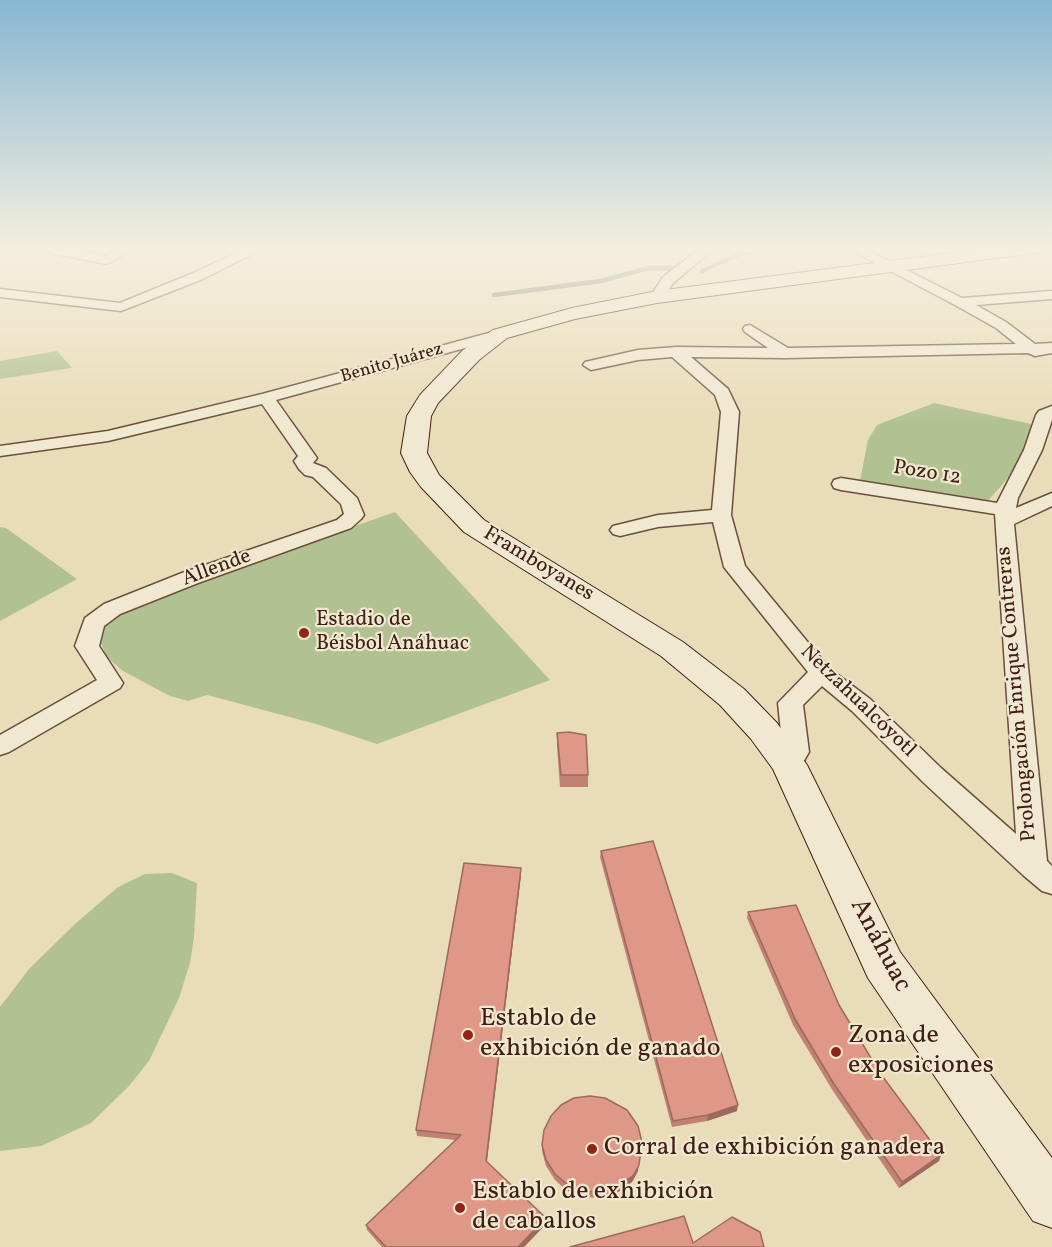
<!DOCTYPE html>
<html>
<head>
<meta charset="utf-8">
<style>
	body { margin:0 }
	canvas { display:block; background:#e9dcb8 }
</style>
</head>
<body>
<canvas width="1052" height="1247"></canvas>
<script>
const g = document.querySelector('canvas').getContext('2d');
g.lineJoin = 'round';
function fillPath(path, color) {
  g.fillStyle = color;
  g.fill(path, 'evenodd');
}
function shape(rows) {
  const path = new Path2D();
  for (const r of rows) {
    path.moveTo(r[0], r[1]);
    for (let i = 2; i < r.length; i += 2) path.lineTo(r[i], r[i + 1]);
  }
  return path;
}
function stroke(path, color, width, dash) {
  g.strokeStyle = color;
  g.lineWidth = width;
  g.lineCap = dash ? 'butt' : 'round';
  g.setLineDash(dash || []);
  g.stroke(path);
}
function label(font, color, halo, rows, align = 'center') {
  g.font = font + ' Vollkorn,serif';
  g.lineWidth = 4.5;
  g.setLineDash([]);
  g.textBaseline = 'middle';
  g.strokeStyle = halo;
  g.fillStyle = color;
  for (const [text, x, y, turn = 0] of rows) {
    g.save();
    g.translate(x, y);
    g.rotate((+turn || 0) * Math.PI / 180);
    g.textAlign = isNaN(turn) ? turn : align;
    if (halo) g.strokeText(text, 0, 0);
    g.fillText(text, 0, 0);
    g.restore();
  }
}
fillPath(shape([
	[57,351,72,368,0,379,0,361],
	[934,403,1031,424,1028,455,987,502,860,481,868,440,877,425],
	[395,512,550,680,377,744,316,724,207,695,188,701,170,696,123,671,107,657,100,641,102,626,124,607],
	[0,527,6,528,77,579,0,621],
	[172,873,197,883,194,937,190,963,179,998,149,1061,129,1086,91,1123,41,1146,0,1151,0,1007,29,969,75,924,118,887,145,874]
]), '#b2c192');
stroke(shape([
	[702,271,739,254,781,248],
	[494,295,601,281,648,268,677,268]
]), '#757d72', 4.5);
const street = shape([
	[66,248,105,256,119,248,135,248,107,264,50,253,44,249,66,248],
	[247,248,264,248,203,279,121,311,0,297,0,289,120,303,193,273,247,248],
	[701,248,715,248,673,283,662,300,652,300,650,297,663,277,701,248],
	[847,248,863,248,962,298,1052,291,1052,299,976,305,1006,322,1035,344,1052,343,1052,353,1035,356,1028,353,785,358,691,357,728,389,739,412,731,515,745,566,829,668,870,699,941,768,1016,834,995,514,841,490,834,488,832,484,834,480,841,478,997,503,1024,450,1036,415,1039,411,1052,406,1052,420,1042,450,1018,498,1016,508,1052,493,1052,506,1014,524,1047,861,1052,866,1052,894,1042,891,1023,875,923,782,852,711,822,686,803,705,809,752,798,771,789,774,780,771,776,765,783,752,778,703,808,672,724,567,713,522,658,527,620,536,613,534,610,530,613,526,658,515,712,510,721,412,715,395,672,357,638,360,591,370,583,365,585,362,638,350,676,347,768,348,745,332,743,329,745,326,750,325,788,348,1016,344,996,328,955,305,847,248],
	[500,330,507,334,505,337,276,400,317,458,313,463,326,468,357,498,364,515,361,519,351,528,198,583,120,614,104,626,99,646,123,683,120,688,9,752,0,755,0,735,97,680,75,646,85,618,104,604,182,573,337,520,344,514,341,504,313,477,305,475,299,469,294,461,298,456,262,404,108,441,0,456,0,446,108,431,262,394,500,330]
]);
const secondary = shape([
	[991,248,1043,248,1040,252,1034,253,657,303,575,319,507,338,479,360,438,403,431,416,427,453,439,475,484,520,683,642,744,689,777,723,807,765,900,952,1052,1158,1052,1228,1033,1221,868,978,773,769,751,739,720,705,661,656,464,532,421,487,410,472,401,453,407,416,420,395,463,350,493,330,572,308,657,291,991,248]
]);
stroke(street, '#6b4f3d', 3);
stroke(secondary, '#412014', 2);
fillPath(street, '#f1e8d1');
fillPath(secondary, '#f1e8d1');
fillPath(shape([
	[557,733,588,775,588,787,560,787,557,746],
	[601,851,737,1111,707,1121,672,1127,600,857],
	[521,868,521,875,487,1162,546,1224,524,1247,382,1247,367,1230,366,1225,455,1140,417,1136,416,1130],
	[748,912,839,1005,880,1073,941,1155,939,1161,899,1188,833,1091,793,1025,747,918],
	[542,1145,638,1171,632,1182,612,1196,600,1198,583,1197,567,1191,555,1180,546,1166,542,1151]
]), '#c08274');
fillPath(shape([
	[521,868,521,875,486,1167,486,1161],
	[738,1105,737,1111,707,1121,708,1115],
	[642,1142,638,1171,632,1182,612,1196,612,1189],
	[941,1155,939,1161,899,1188,902,1182],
	[546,1218,546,1224,524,1247,518,1247]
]), '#9c6a5e');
const building = shape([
	[569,732,586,735,588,775,561,775,557,733,569,732],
	[653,841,738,1105,708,1115,673,1121,601,851,653,841],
	[464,863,521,868,486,1161,546,1218,518,1247,386,1247,366,1225,461,1135,416,1130,464,863],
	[796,905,839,1005,880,1073,941,1155,902,1182,834,1084,795,1019,748,912,796,905],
	[590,1096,605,1098,627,1110,638,1126,642,1142,639,1165,633,1176,612,1189,600,1192,583,1191,568,1185,555,1174,546,1160,542,1145,544,1130,551,1116,561,1105,574,1098,590,1096],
	[684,1216,693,1243,732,1217,760,1232,764,1247,570,1247,684,1216]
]);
fillPath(building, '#df9787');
stroke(building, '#9c6a5e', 1.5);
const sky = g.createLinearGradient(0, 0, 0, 423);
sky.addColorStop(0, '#87b7d2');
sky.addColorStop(0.59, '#f5efdf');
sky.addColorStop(1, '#f5efdf00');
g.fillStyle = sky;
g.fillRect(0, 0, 1052, 423);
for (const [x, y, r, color] of [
	[304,633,6,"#8f2418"],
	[468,1035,6,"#8f2418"],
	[836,1052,6,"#8f2418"],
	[592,1149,6,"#8f2418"],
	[460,1208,6,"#8f2418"]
]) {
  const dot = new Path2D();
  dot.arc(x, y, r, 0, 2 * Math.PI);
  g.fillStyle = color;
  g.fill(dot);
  stroke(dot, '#f1e8d1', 2);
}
label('18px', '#412014', '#f1e8d1', [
	["Benito Juárez",392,364,-16]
]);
label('21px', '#412014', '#f1e8d1', [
	["Pozo 12",927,474,9],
	["Framboyanes",538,565,31],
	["Allende",217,569,-20],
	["Prolongación Enrique Contreras",1018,694,-95],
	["Netzahualcóyotl",857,702,44]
]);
label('21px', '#412014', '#f1e8d1', [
	["Estadio de",316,621],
	["Béisbol Anáhuac",316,645]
], 'left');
label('26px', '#412014', '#f1e8d1', [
	["Anáhuac",879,946,62]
]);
label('26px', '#412014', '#f1e8d1', [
	["Establo de",480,1020],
	["exhibición de ganado",480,1050],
	["Zona de",848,1037],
	["exposiciones",848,1067],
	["Corral de exhibición ganadera",604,1149],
	["Establo de exhibición",472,1193],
	["de caballos",472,1223]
], 'left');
</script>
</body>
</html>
